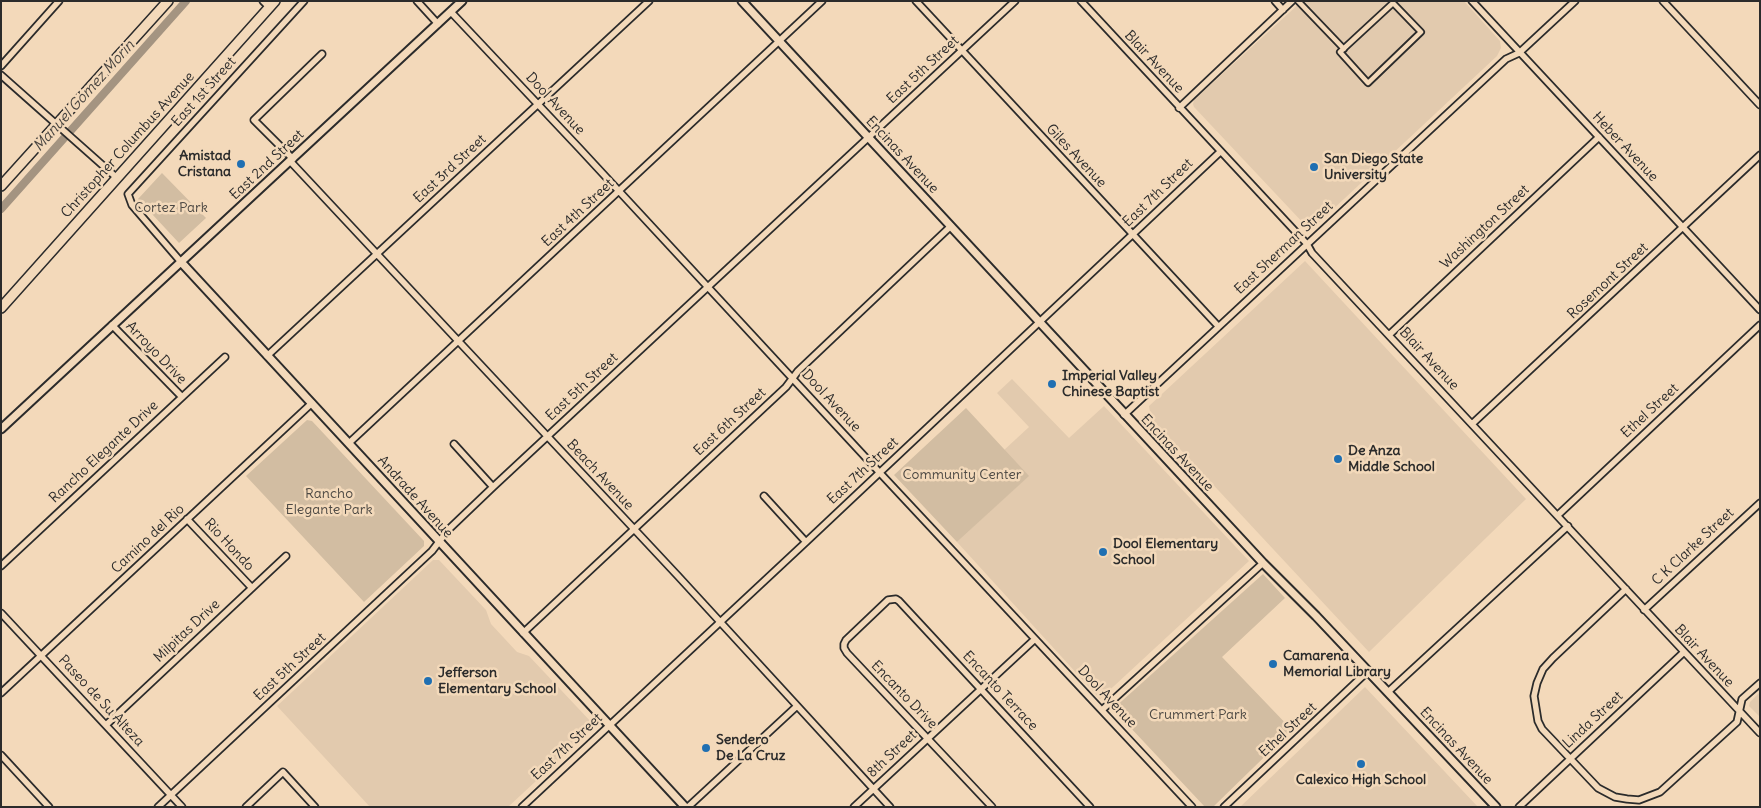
<!DOCTYPE html>
<html>
<head>
<meta charset="utf-8">
<style>
	body { margin:0 }
	#map { position:relative; width:1761px; height:808px; overflow:hidden; background:#f3d9ba; font-family:Delius,sans-serif }
	canvas { display:block }
	.frame { position:absolute; inset:0; border:2px solid #2b2b2b; pointer-events:none }
</style>
</head>
<body>
<div id="map">
<canvas width="1761" height="808"></canvas>
<div class="frame"></div>
</div>
<script>
const g = document.querySelector('canvas').getContext('2d');
g.lineJoin = 'round';
function fillPath(path, color) {
  g.fillStyle = color;
  g.fill(path, 'evenodd');
}
function shape(rows) {
  const path = new Path2D();
  for (const r of rows) {
    path.moveTo(r[0], r[1]);
    for (let i = 2; i < r.length; i += 2) path.lineTo(r[i], r[i + 1]);
  }
  return path;
}
function stroke(path, color, width, dash) {
  g.strokeStyle = color;
  g.lineWidth = width;
  g.lineCap = dash ? 'butt' : 'round';
  g.setLineDash(dash || []);
  g.stroke(path);
}
function label(font, color, halo, rows, align = 'center') {
  g.font = font + ' Delius,sans-serif';
  g.lineWidth = 5;
  g.setLineDash([]);
  g.textBaseline = 'middle';
  g.strokeStyle = halo;
  g.fillStyle = color;
  for (const [text, x, y, turn = 0] of rows) {
    g.save();
    g.translate(x, y);
    g.rotate((+turn || 0) * Math.PI / 180);
    g.textAlign = isNaN(turn) ? turn : align;
    if (halo) g.strokeText(text, 0, 0);
    g.fillText(text, 0, 0);
    g.restore();
  }
}
fillPath(shape([
	[1302,1,1464,1,1500,41,1501,48,1497,56,1314,227,1310,228,1306,226,1194,107,1193,104,1194,100],
	[1305,261,1526,499,1369,652,1151,418,1149,406],
	[1012,379,1069,438,1104,406,1249,561,1100,699,957,542,1027,477,1003,451,1029,427,997,393],
	[433,560,439,560,486,610,491,624,517,652,529,656,593,724,592,729,508,807,370,807,277,706],
	[1365,687,1478,807,1240,807],
	[1760,692,1760,717,1749,706,1750,702]
]), '#e2caae');
fillPath(shape([
	[162,173,206,218,179,243,138,199],
	[966,408,1029,476,957,542,894,475],
	[307,420,312,421,424,541,424,546,364,602,246,476],
	[1263,574,1285,598,1222,657,1292,730,1213,807,1205,807,1113,709]
]), '#d2bda2');
stroke(shape([
	[1,209,186,1]
]), '#a49481', 8);
const pedestrian = shape([
	[1298,1,1344,49],
	[1393,3,1421,32,1368,83,1340,52,1393,3]
]);
const minor = shape([
	[263,1,269,7],
	[417,1,438,24],
	[916,1,1218,326],
	[1081,1,1307,244,1312,253,1760,733],
	[1275,1,1283,10],
	[1472,1,1760,310],
	[1663,1,1760,105],
	[451,12,580,149,880,473,1192,807],
	[1,66,59,1],
	[1,75,117,178],
	[1179,108,1292,1],
	[293,159,254,120,322,54],
	[290,161,678,576,890,807],
	[181,262,132,205,128,194,304,1],
	[112,325,182,397],
	[1389,335,1599,137],
	[267,356,649,1],
	[1124,415,1506,59,1519,53,1575,1],
	[1472,424,1760,155],
	[349,443,822,1],
	[454,444,493,487],
	[764,496,806,542],
	[1558,515,1760,325],
	[187,519,252,588],
	[1,566,225,357],
	[1626,589,1553,658,1543,669,1537,683,1534,696,1538,721,1542,729,1598,788,1615,797,1627,799,1639,800,1660,792,1737,722,1742,699,1760,683],
	[1644,610,1760,503],
	[1,613,182,807],
	[523,633,786,387,798,371,951,226],
	[1388,692,1568,526],
	[1,693,312,403],
	[1102,710,1263,563],
	[106,725,286,556],
	[1,755,49,807],
	[158,807,432,551,448,530,493,487,1015,1],
	[246,807,283,772,315,807],
	[522,807,806,542,1220,152],
	[688,807,797,706],
	[854,807,1035,639],
	[992,807,847,653,844,648,844,644,846,640,888,600,896,599,899,601,1090,807],
	[1224,807,1368,671],
	[1519,807,1684,652]
]);
const tertiary = shape([
	[742,1,1263,563,1316,616,1496,807],
	[181,262,685,807],
	[1,429,462,1]
]);
const primary = shape([
	[1,186,168,1],
	[1,308,275,1]
]);
stroke(pedestrian, '#2b2b2b', 8);
stroke(minor, '#2b2b2b', 9);
stroke(tertiary, '#2b2b2b', 11);
stroke(primary, '#2b2b2b', 12);
stroke(pedestrian, '#f3d9ba', 4.5);
stroke(minor, '#f3d9ba', 5.5);
stroke(tertiary, '#f3d9ba', 7);
stroke(primary, '#f3d9ba', 9);
for (const [x, y, r, color] of [
	[241,164,5,"#1f6fb2"],
	[1314,167,5,"#1f6fb2"],
	[1052,384,5,"#1f6fb2"],
	[1338,459,5,"#1f6fb2"],
	[1103,552,5,"#1f6fb2"],
	[1273,664,5,"#1f6fb2"],
	[428,681,5,"#1f6fb2"],
	[706,748,5,"#1f6fb2"],
	[1361,764,5,"#1f6fb2"]
]) {
  const dot = new Path2D();
  dot.arc(x, y, r, 0, 2 * Math.PI);
  g.fillStyle = color;
  g.fill(dot);
  stroke(dot, '#f3d9ba', 2);
}
label('14px', '#2b2b2b', '#f3d9ba', [
	["Blair Avenue",1154,62,47],
	["East 5th Street",923,70,-43],
	["East 1st Street",204,92,-48],
	["Dool Avenue",555,104,47],
	["Christopher Columbus Avenue",128,145,-48],
	["Heber Avenue",1625,147,47],
	["Encinas Avenue",902,155,47],
	["Giles Avenue",1076,156,47],
	["East 2nd Street",267,165,-43],
	["East 3rd Street",450,169,-43],
	["East 7th Street",1158,193,-44],
	["East 4th Street",578,213,-43],
	["Washington Street",1485,227,-43],
	["East Sherman Street",1284,248,-43],
	["Rosemont Street",1608,281,-43],
	["Arroyo Drive",156,353,46],
	["Blair Avenue",1429,359,47],
	["East 5th Street",582,387,-43],
	["Dool Avenue",831,401,47],
	["Ethel Street",1650,411,-43],
	["East 6th Street",730,422,-43],
	["Rancho Elegante Drive",104,452,-43],
	["Encinas Avenue",1177,453,47],
	["East 7th Street",863,471,-43],
	["Beach Avenue",600,475,47],
	["Andrade Avenue",415,497,48],
	["Camino del Rio",148,539,-43],
	["Rio Hondo",229,545,47],
	["C K Clarke Street",1693,547,-43],
	["Milpitas Drive",187,631,-43],
	["Blair Avenue",1704,656,47],
	["East 5th Street",290,667,-43],
	["Encanto Terrace",1000,691,47],
	["Encanto Drive",904,695,46],
	["Dool Avenue",1107,697,47],
	["Paseo de Su Alteza",101,701,47],
	["Linda Street",1593,720,-43],
	["Ethel Street",1288,730,-43],
	["Encinas Avenue",1456,746,47],
	["East 7th Street",567,747,-43],
	["8th Street",892,754,-43]
]);
label('bold 14px', '#2b2b2b', '#f3d9ba', [
	["Amistad",231,156,"right"],
	["Cristana",231,172,"right"],
	["San Diego State",1324,159],
	["University",1324,175],
	["Imperial Valley",1062,376],
	["Chinese Baptist",1062,392],
	["De Anza",1348,451],
	["Middle School",1348,467],
	["Dool Elementary",1113,544],
	["School",1113,560],
	["Camarena",1283,656],
	["Memorial Library",1283,672],
	["Jefferson",438,673],
	["Elementary School",438,689],
	["Sendero",716,740],
	["De La Cruz",716,756],
	["Calexico High School",1361,780,"center"]
], 'left');
label('14px', '#4c4843', '#f3d9ba', [
	["Cortez Park",171,208],
	["Community Center",962,475],
	["Rancho",329,494],
	["Elegante Park",329,510],
	["Crummert Park",1198,715]
]);
label('italic 15px', '#494540', '#f3d9ba', [
	["Manuel Gómez Morin",84,96,-48]
]);
</script>
</body>
</html>
